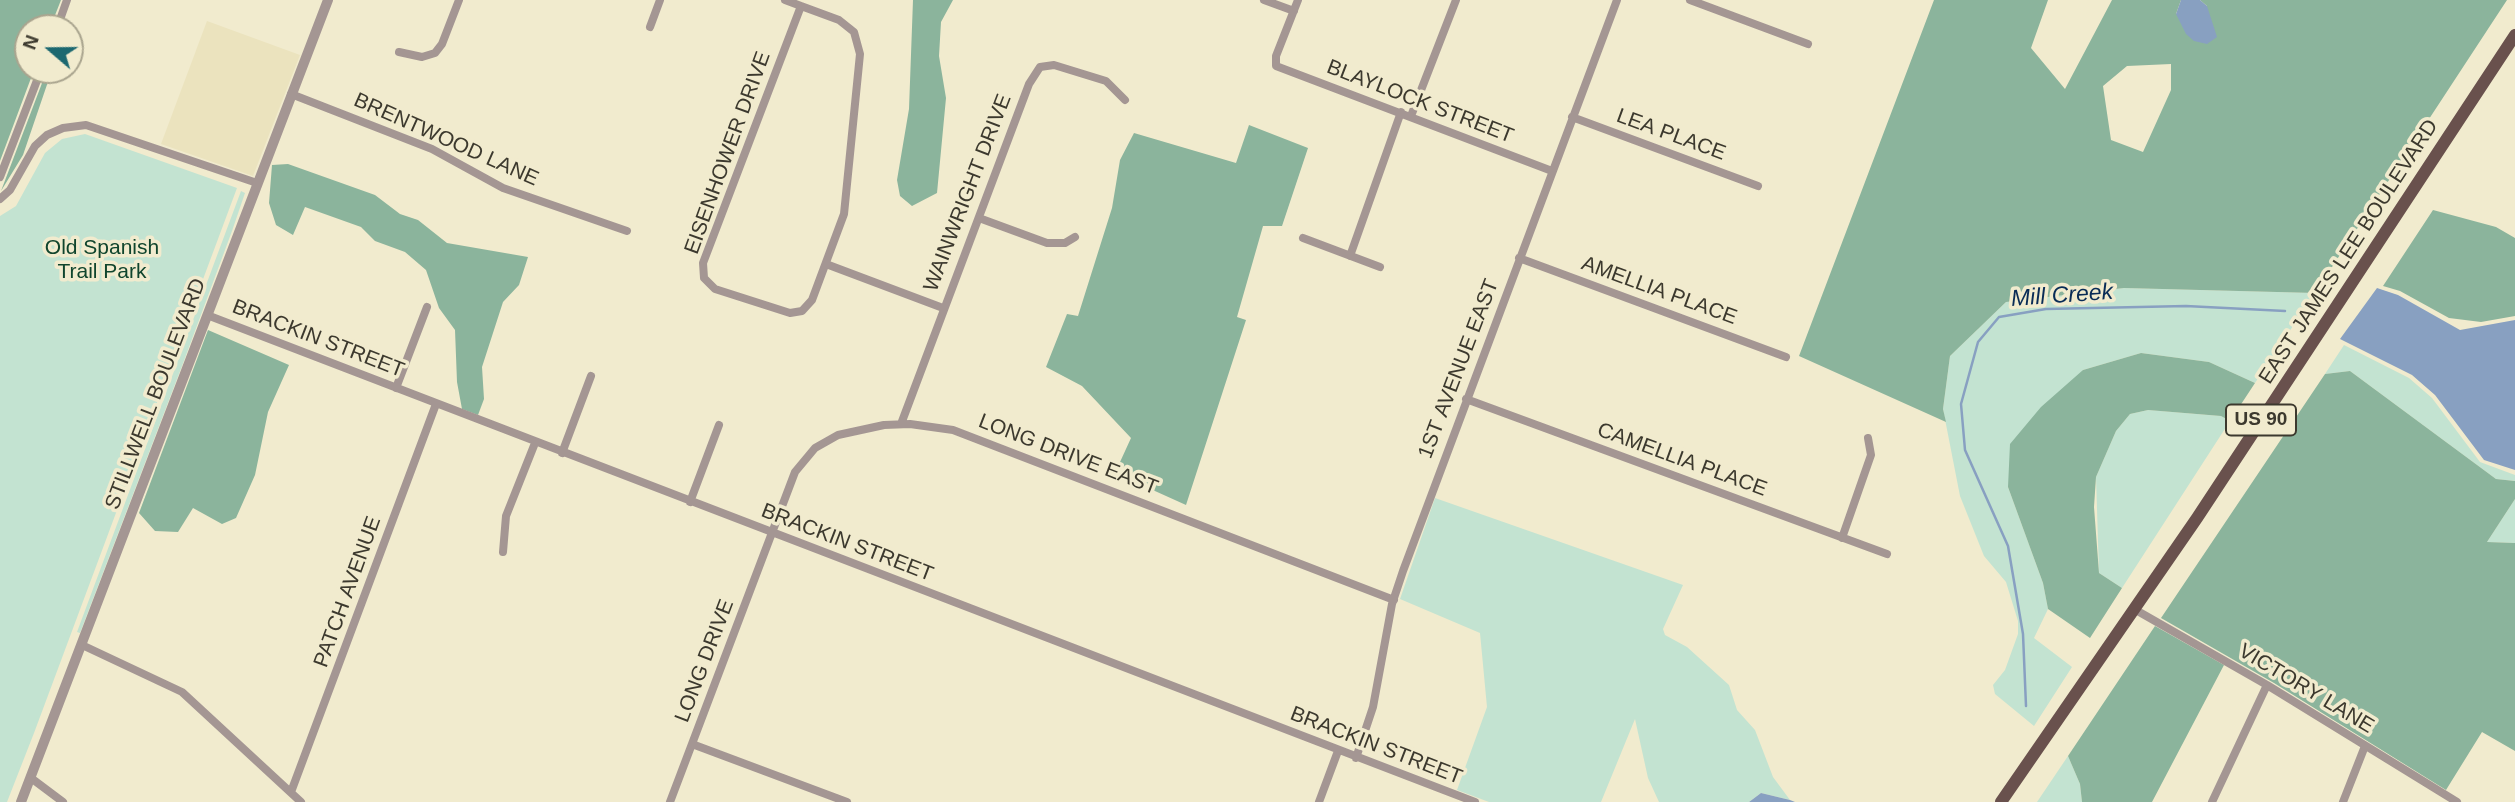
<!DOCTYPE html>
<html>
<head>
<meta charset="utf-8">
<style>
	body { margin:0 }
	#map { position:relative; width:2515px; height:802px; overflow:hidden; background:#f1ebce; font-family:Helvetica,sans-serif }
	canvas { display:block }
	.north { position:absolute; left:14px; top:14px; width:70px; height:70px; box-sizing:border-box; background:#f1ebce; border:2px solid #a9a48e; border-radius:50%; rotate:290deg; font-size:19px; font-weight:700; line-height:28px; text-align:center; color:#3c392e }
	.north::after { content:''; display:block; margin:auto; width:24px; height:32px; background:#1c6870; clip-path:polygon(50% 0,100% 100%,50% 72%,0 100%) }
</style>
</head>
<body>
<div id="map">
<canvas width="2515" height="802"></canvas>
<div class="north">N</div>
</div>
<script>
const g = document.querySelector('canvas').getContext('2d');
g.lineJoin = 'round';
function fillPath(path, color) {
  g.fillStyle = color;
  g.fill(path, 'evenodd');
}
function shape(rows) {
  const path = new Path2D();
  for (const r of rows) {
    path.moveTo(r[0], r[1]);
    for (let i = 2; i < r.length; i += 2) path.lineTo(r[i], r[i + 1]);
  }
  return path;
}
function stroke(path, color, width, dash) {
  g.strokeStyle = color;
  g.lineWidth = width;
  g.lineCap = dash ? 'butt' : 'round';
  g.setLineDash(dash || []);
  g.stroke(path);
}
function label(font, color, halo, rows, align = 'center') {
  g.font = font + ' Helvetica,sans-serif';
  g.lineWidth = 7;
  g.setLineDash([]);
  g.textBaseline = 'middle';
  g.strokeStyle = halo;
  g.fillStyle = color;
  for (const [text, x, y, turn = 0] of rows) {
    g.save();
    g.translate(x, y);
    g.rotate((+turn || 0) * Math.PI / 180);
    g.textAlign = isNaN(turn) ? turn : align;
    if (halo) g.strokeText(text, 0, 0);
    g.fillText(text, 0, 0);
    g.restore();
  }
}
fillPath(shape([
	[207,21,300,55,253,176,161,144]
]), '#ebe3be');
fillPath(shape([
	[85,134,237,188,34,733,7,802,0,802,0,216,16,206,45,153,62,139],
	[241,191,245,193,232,231,182,366,80,633,77,632],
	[2124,288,2315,293,2255,383,2209,362,2141,353,2083,370,2008,487,2043,583,2048,609,2034,638,2072,667,2034,726,1995,694,1993,685,2005,670,2018,634,2018,621,2006,582,1984,556,1960,496,1943,409,1950,356,2006,302],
	[2344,345,2409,378,2432,398,2480,462,2515,475,2515,481,2496,479,2350,371,2325,374],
	[2148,410,2221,416,2230,421,2122,588,2099,573,2096,477,2116,431,2130,414],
	[1435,498,1683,585,1663,629,1665,635,1687,647,1729,685,1737,710,1755,730,1773,777,1790,800,1761,793,1749,802,1659,802,1648,778,1635,719,1601,802,1489,802,1457,790,1487,707,1480,633,1400,599],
	[2515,499,2515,543,2487,542],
	[2068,756,2080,784,2082,802,2037,802]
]), '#c3e3d1');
fillPath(shape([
	[0,0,61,0,50,28,28,28,28,70,34,70,0,161],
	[913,0,953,0,941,22,939,56,946,98,937,193,912,206,900,196,897,180,909,109],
	[1934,0,2048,0,2031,48,2065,89,2112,0,2181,0,2176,14,2207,6,2200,0,2507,0,2315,293,2124,288,2006,302,1950,356,1943,409,1946,422,1799,356],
	[2171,64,2171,90,2143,152,2111,140,2103,86,2127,66],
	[47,70,52,70,23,155,1,191],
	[1249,125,1308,148,1282,226,1263,226,1237,317,1246,320,1186,505,1115,473,1131,438,1082,386,1046,367,1067,314,1078,316,1112,208,1120,160,1134,133,1236,163],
	[288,164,375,195,400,214,418,220,447,243,528,257,519,285,503,302,482,367,484,399,478,415,462,409,457,382,455,330,439,308,426,270,405,252,375,241,361,227,305,207,293,235,276,225,269,203,272,165],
	[2433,210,2496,227,2515,238,2515,316,2481,322,2449,318,2400,291,2383,286],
	[208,330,289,365,268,412,255,475,236,518,222,524,193,508,178,532,155,531,139,513],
	[2141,353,2209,362,2255,383,2230,421,2221,416,2148,410,2130,414,2116,431,2096,477,2094,507,2099,573,2122,588,2090,638,2048,609,2043,583,2008,487,2010,444,2041,407,2083,370],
	[2350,371,2496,479,2515,481,2515,499,2487,542,2515,543,2515,751,2482,732,2446,790,2274,683,2161,618,2325,374],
	[2155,626,2224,665,2152,802,2082,802,2080,784,2068,756]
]), '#8bb49c');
fillPath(shape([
	[2181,0,2200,0,2207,6,2217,37,2207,44,2194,41,2186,34,2176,14],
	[2377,288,2398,295,2460,330,2515,320,2515,470,2484,460,2435,395,2412,375,2340,339],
	[1761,793,1790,800,1795,802,1749,802]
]), '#88a0c1');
stroke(shape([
	[2026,706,2023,634,2008,546,1965,450,1961,404,1978,342,1999,317,2046,309,2186,306,2285,311]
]), '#88a0c1', 2.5);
stroke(shape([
	[785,0,801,6,839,20,854,32,860,54,844,214,812,300,802,311,790,313,715,289,704,278,703,263,801,6],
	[1264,0,1294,11],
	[1298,0,1276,56,1276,66,1552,171],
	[1690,0,1808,44],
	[650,27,660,0],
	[57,28,67,0],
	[399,52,422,57,435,53,442,44,459,0],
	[291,94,432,149,503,188,627,231],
	[1411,116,1456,0],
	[1572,117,1758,186],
	[0,177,41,70],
	[0,199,10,190,35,146,47,135,63,128,86,125,257,183],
	[979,218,1047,243,1065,243,1075,237],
	[1303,238,1380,267],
	[1350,256,1401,112],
	[1519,258,1786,357],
	[826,264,943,308],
	[207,315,1475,802],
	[396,388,427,307],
	[1466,399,1887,554],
	[901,424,1029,84,1040,67,1054,65,1106,81,1125,100],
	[562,453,591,376],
	[690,502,719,425],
	[1842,538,1871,455,1868,438],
	[503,552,506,516,535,443],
	[2134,609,2267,685,2457,802],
	[82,645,182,692,301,802],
	[692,744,847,802],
	[1356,758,1373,707,1392,604,1403,571,1617,0],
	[31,778,63,802],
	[291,792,436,404],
	[670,802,795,472,815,448,838,435,884,425,910,424,953,430,1394,600],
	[1319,802,1338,751],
	[2212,802,2267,685],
	[2343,802,2365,746]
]), '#a49693', 8);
stroke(shape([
	[21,802,328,0]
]), '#a49693', 10);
stroke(shape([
	[2001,802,2197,518,2515,35]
]), '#69514d', 12);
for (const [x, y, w] of [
	[2261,420,70]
]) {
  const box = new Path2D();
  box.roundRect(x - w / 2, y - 15.5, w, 31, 5);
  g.fillStyle = '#f1ebce';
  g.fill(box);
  stroke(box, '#3c392e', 2);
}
label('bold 19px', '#3c392e', null, [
	["US 90",2261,420]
]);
label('21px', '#3c392e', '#f1ebce', [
	["BLAYLOCK STREET",1420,102,21],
	["LEA PLACE",1671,135,20],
	["BRENTWOOD LANE",446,140,24],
	["EISENHOWER DRIVE",728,153,-70],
	["WAINWRIGHT DRIVE",968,193,-69],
	["EAST JAMES LEE BOULEVARD",2349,252,-57],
	["AMELLIA PLACE",1659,291,20],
	["BRACKIN STREET",318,339,21],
	["1ST AVENUE EAST",1459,369,-69],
	["STILLWELL BOULEVARD",156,394,-69],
	["LONG DRIVE EAST",1068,455,21],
	["CAMELLIA PLACE",1682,460,20],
	["BRACKIN STREET",847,543,21],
	["PATCH AVENUE",348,592,-70],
	["LONG DRIVE",705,661,-69],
	["VICTORY LANE",2306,689,31],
	["BRACKIN STREET",1376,746,21]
]);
label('21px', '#10452d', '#f1ebce', [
	["Old Spanish",102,248],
	["Trail Park",102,272]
]);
label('italic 23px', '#092c56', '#f1ebce', [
	["Mill Creek",2062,296,-4]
]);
</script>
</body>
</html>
